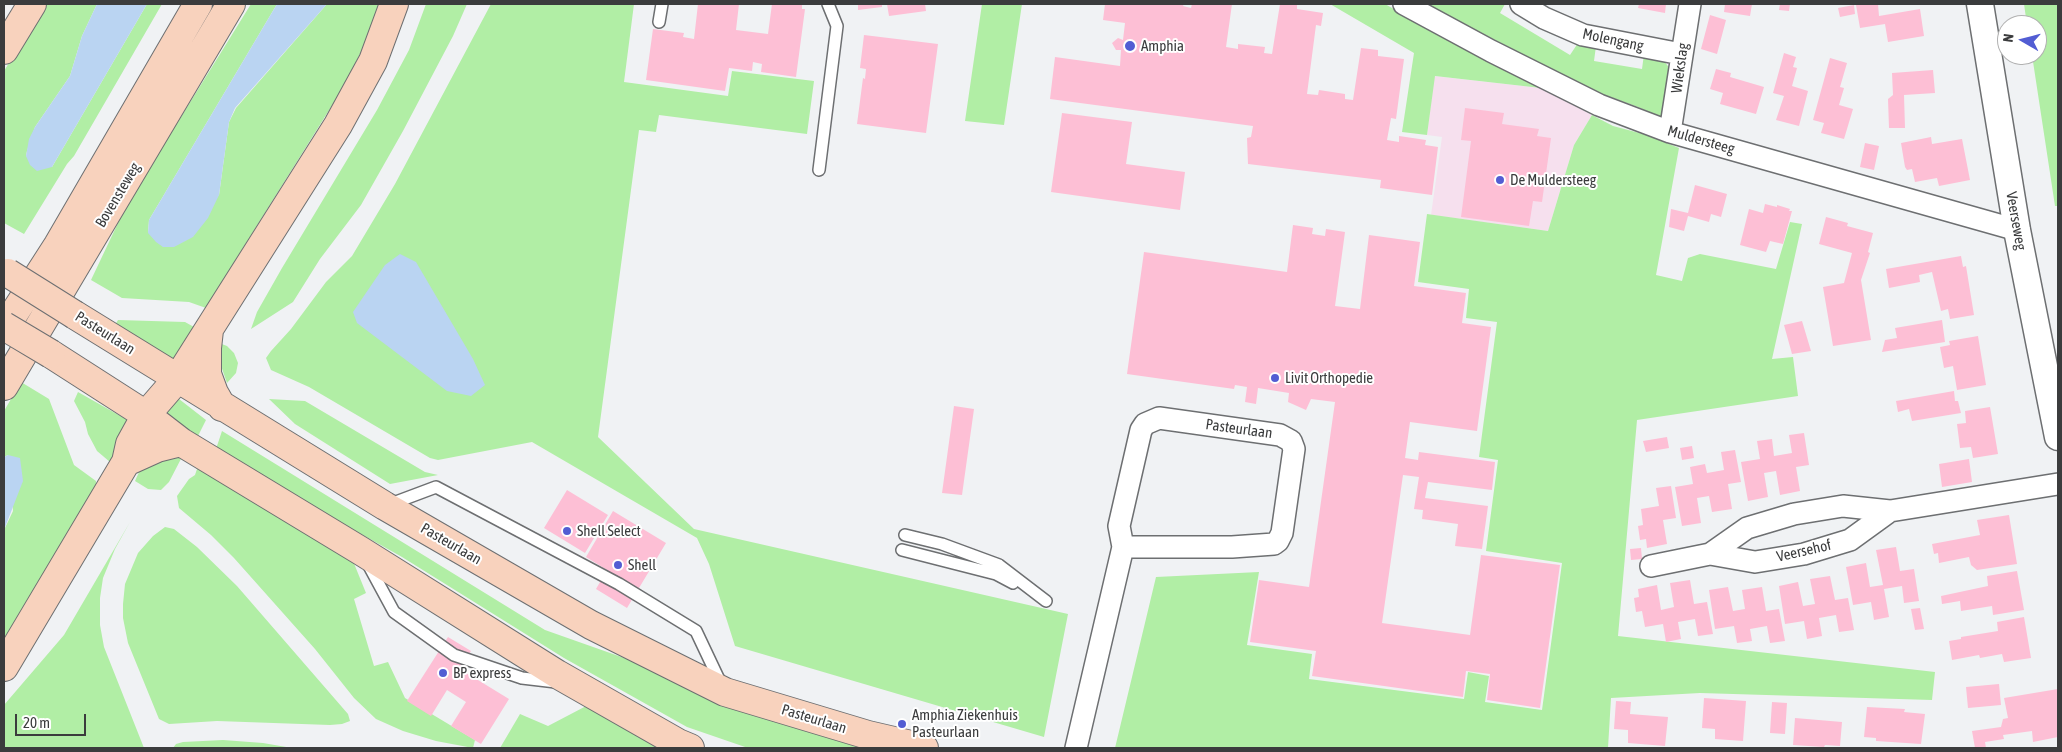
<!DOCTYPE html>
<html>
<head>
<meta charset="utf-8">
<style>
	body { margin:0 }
	#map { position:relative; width:2062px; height:752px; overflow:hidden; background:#f0f2f4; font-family:"Asap Condensed",sans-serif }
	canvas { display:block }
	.frame { position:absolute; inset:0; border:5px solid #3b3c3d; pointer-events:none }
	.north { position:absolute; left:1997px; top:15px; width:50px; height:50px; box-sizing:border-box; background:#fff; border:1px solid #b1b1b1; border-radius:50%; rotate:278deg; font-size:14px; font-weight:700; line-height:20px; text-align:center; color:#3b3c3d }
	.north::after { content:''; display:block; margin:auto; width:18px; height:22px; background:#525dd3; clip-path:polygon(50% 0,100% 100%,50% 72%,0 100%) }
	.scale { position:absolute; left:15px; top:714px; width:71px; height:22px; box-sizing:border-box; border:2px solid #3b3c3d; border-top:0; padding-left:6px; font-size:15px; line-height:18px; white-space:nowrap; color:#3b3c3d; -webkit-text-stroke:4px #fff; paint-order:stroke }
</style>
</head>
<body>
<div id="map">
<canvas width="2062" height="752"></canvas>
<div class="frame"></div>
<div class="north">N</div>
<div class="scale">20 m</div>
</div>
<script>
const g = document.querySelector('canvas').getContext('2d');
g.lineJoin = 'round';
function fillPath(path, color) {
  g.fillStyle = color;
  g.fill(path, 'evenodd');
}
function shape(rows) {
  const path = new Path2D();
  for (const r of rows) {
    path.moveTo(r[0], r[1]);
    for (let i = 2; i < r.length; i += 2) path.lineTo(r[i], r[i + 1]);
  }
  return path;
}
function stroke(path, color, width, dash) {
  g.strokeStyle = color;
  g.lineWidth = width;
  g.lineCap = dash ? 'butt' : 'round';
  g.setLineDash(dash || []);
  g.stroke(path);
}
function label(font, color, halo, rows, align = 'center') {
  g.font = font + ' "Asap Condensed",sans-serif';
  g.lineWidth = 4;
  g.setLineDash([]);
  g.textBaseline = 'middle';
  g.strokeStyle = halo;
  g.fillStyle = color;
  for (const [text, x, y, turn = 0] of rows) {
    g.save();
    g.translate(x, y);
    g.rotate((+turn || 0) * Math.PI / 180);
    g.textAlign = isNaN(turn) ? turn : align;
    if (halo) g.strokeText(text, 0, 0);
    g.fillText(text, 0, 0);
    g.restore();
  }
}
fillPath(shape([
	[1434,76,1541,88,1592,115,1574,145,1548,231,1431,215,1442,137,1427,135]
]), '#f6e0ee');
fillPath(shape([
	[45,4,97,4,82,36,70,76,35,127,27,151,26,156,52,167,147,4,162,4,74,156,67,164,24,234,4,223,4,71],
	[251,4,277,4,149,220,148,233,219,195,229,122,236,108,327,4,380,4,361,52,341,91,208,304,206,308,189,302,122,298,91,280,127,204],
	[426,4,467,4,453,36,403,131,361,205,320,259,293,302,251,329,257,312,282,268,377,110,409,50],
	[491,4,634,4,624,82,728,96,732,71,814,81,807,134,659,115,656,132,639,130,598,437,694,529,1068,614,1044,737,735,646,709,564,697,538,532,442,438,460,430,458,309,387,271,370,266,358,271,351,291,329,326,282,352,256,395,184],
	[982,4,1022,4,1004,125,965,121],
	[1330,4,1385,4,1467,50,1541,88,1435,76,1427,135,1402,132,1414,53],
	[1426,4,1505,4,1500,13,1570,55,1578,43,1596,46,1594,61,1642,69,1644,54,1660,56,1671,70,1665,119,1638,107,1591,90],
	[2024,4,2058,4,2058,206,2055,206,2032,55,2037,55,2037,25,2027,25],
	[1592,115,1613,126,1647,135,1679,148,1656,275,1682,281,1688,258,1700,254,1776,269,1790,222,1802,224,1772,359,1793,357,1798,396,1637,420,1618,636,1935,672,1932,700,1700,693,1611,698,1608,748,1115,748,1156,577,1259,572,1247,645,1312,654,1309,679,1464,699,1468,672,1489,676,1485,702,1542,710,1562,563,1486,551,1498,460,1479,457,1497,322,1466,318,1469,289,1418,282,1427,214,1548,231,1574,145],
	[118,320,185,322,194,327,174,359,171,360,115,325],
	[219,343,227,346,234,353,238,363,236,373,227,383,219,360],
	[21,382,49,399,74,465,96,481,96,486,4,641,4,530,13,511,8,455,4,457,4,411],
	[78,392,131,422,133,429,110,462,97,451,88,434,85,422,74,401],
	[179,399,206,420,195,442,155,418,169,401],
	[269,399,305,401,425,472,438,475,390,484,295,424],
	[222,431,545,630,879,748,748,748,687,727,564,658,402,557,215,452],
	[183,455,169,482,161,490,148,489,135,481,140,470,148,463],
	[198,466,353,561,366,593,354,599,374,666,388,662,405,698,475,740,473,748,436,741,403,731,376,719,354,698,315,649,234,558,211,535,179,508,177,496,189,479,195,475],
	[130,522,115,549,103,578,100,598,100,625,104,647,144,748,4,748,4,705,64,635],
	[165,527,174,529,197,547,237,586,348,714,350,721,342,724,330,725,217,721,169,724,159,719,128,643,123,618,123,604,125,584,138,553,153,536],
	[590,704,674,748,500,748,520,714,548,726],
	[223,740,263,743,292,748,173,748,176,744,183,742]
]), '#b1eea5');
fillPath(shape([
	[97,4,147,4,52,167,37,171,30,165,26,156,29,139,35,127,70,76,82,36],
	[277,4,327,4,235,108,229,122,219,195,208,218,193,237,174,247,163,247,156,242,148,233,149,220],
	[400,254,416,262,473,359,485,385,471,396,447,391,357,323,353,312,385,265],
	[8,455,20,458,23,481,4,530,4,457]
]), '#bad4f2');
fillPath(shape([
	[698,4,739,4,736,30,768,34,772,4,802,4,802,9,805,9,796,77,761,72,762,64,753,62,752,71,729,68,725,91,646,80,653,29,684,33,683,37,694,39],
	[858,4,882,4,882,7,858,10],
	[887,4,925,4,926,11,889,16],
	[1105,4,1184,4,1183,6,1191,8,1192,4,1232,4,1226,47,1238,49,1238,44,1265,47,1264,53,1272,54,1280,4,1297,4,1297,9,1323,13,1321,26,1316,25,1307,94,1318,95,1319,90,1345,94,1345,99,1353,100,1361,48,1378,50,1378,56,1404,59,1396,119,1391,118,1387,140,1399,142,1399,136,1426,140,1425,145,1438,147,1432,195,1380,188,1381,180,1248,164,1247,138,1251,137,1253,126,1050,99,1055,57,1120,66,1121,50,1116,50,1112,43,1118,38,1123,40,1125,23,1103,20],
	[1639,4,1666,4,1665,13,1638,8],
	[1725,4,1752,4,1750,16,1724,12],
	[1780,4,1790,4,1789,11,1779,10],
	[1878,4,1879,16,1920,9,1924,36,1888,42,1885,24,1860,28,1856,5],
	[1854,5,1855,14,1840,17,1838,8],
	[1710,15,1726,20,1717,54,1701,49],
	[864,35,938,44,926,133,857,124,863,78,865,79,866,69,860,68],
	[1784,53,1796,57,1793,67,1797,68,1792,86,1808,91,1799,126,1776,120,1784,96,1773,93],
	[1830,58,1847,63,1840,87,1844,88,1839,105,1853,109,1844,139,1821,133,1824,123,1813,120],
	[1716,69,1731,73,1730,77,1764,87,1756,114,1720,104,1723,93,1710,89],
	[1933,70,1935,93,1904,95,1905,128,1889,128,1888,99,1893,95,1892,73],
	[1465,108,1504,113,1502,124,1539,129,1537,136,1551,138,1542,202,1533,201,1529,226,1461,217,1471,141,1461,140],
	[1062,113,1132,122,1126,164,1185,172,1180,210,1051,192],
	[1931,137,1932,144,1962,139,1970,180,1939,186,1937,178,1915,182,1912,169,1907,170,1905,167,1901,143],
	[1865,143,1879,146,1874,170,1860,167],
	[1695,185,1727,194,1721,217,1711,214,1709,222,1688,216,1684,231,1669,227,1671,209,1688,213],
	[1765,204,1777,207,1777,205,1790,209,1789,211,1792,211,1783,244,1770,241,1766,252,1740,245,1749,209,1763,213],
	[1826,217,1848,223,1847,226,1873,233,1868,252,1870,253,1861,280,1871,340,1833,346,1823,287,1844,283,1852,253,1819,244],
	[1293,225,1313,228,1312,234,1325,236,1326,229,1345,232,1335,306,1360,309,1369,235,1420,242,1414,286,1466,293,1462,323,1491,327,1477,431,1410,422,1405,458,1418,460,1419,452,1495,462,1492,490,1428,482,1425,498,1488,506,1482,549,1455,546,1458,524,1422,519,1423,510,1414,509,1419,477,1403,475,1382,623,1470,635,1481,555,1560,565,1540,708,1487,700,1490,674,1466,671,1463,697,1312,676,1316,651,1250,642,1259,580,1309,587,1335,402,1311,399,1306,410,1288,402,1289,393,1258,388,1256,404,1245,402,1247,387,1235,385,1234,389,1127,374,1144,252,1287,272],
	[1961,256,1963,267,1966,266,1974,315,1950,319,1948,309,1941,311,1932,272,1919,275,1920,282,1889,288,1886,269],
	[1942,320,1945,342,1882,352,1885,340,1897,338,1895,328],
	[1802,321,1811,351,1792,354,1784,325],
	[1978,336,1986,385,1957,390,1953,366,1944,368,1940,347,1950,345,1949,341],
	[1954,391,1955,401,1958,401,1961,413,1912,421,1909,409,1898,412,1896,401],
	[954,406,974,409,962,495,942,493],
	[1990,407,1998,454,1973,458,1971,447,1960,448,1957,424,1966,423,1965,411],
	[1804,433,1809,465,1796,467,1800,491,1780,495,1776,471,1764,473,1768,497,1748,501,1741,462,1760,459,1757,441,1772,439,1774,456,1792,453,1789,435],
	[1667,437,1669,448,1646,452,1643,441],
	[1692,446,1694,458,1682,460,1680,448],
	[1735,450,1741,482,1728,484,1732,509,1712,512,1709,496,1697,498,1701,523,1682,526,1675,487,1693,484,1690,467,1705,464,1707,473,1724,470,1721,452],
	[1969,459,1972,482,1942,487,1939,464],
	[1671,486,1676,518,1663,520,1667,544,1647,548,1646,539,1640,540,1638,526,1643,525,1641,509,1659,506,1656,488],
	[567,490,608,515,585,553,544,528],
	[613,511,666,543,627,608,596,589,607,570,586,557],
	[2009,515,2017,564,1977,570,1971,565,1969,557,1939,563,1938,553,1934,554,1932,544,1980,535,1977,520],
	[1896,547,1900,571,1914,569,1919,601,1904,603,1902,586,1884,589,1889,617,1874,620,1871,602,1853,605,1846,567,1866,563,1870,587,1883,585,1876,550],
	[1641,548,1642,559,1631,560,1630,549],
	[2017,571,2024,610,1993,615,1992,606,1961,611,1960,601,1942,604,1941,596,1988,586,1987,576],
	[1830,576,1835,600,1848,598,1854,630,1839,632,1836,615,1819,618,1822,636,1807,639,1804,621,1785,624,1779,586,1798,582,1803,606,1815,604,1810,579],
	[1690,580,1694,604,1707,602,1713,634,1698,636,1695,619,1678,622,1681,639,1666,642,1663,624,1645,627,1642,611,1636,612,1634,598,1639,597,1638,589,1657,585,1661,610,1674,607,1670,583],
	[1728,587,1733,611,1745,609,1742,590,1762,587,1766,611,1779,609,1785,641,1770,643,1767,626,1750,629,1752,641,1737,643,1734,626,1715,629,1709,590],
	[1920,608,1924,629,1915,630,1911,609],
	[2024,617,2031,658,2004,662,2002,654,1980,658,1979,655,1952,660,1949,641,1961,639,1961,637,1998,631,1997,622],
	[448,637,471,651,460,669,509,699,481,744,451,726,466,702,447,690,431,716,407,701],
	[1999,684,2001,705,1968,708,1966,687],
	[2058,689,2058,737,2033,742,2032,731,2003,735,2004,739,1985,742,1986,748,1975,748,1972,731,2001,727,2003,719,2008,718,2004,698],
	[1704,698,1746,701,1743,741,1715,739,1715,729,1702,728],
	[1616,701,1631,702,1630,714,1668,717,1665,746,1628,743,1628,730,1614,729],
	[1772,702,1787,703,1785,734,1770,733],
	[1867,707,1905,709,1904,712,1925,714,1921,744,1876,741,1876,738,1864,737],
	[1795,718,1842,722,1840,746,1825,745,1824,747,1793,745]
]), '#fdbfd5');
const service = shape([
	[659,22,662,4],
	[819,170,837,26,828,4],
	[388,505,436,487,619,584,696,631,722,686],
	[905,535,942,544,999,565,1046,601],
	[902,550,996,574,1013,583],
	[368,564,394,612,454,655,522,678,556,682]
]);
const minor = shape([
	[1404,4,1491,51,1599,105,1670,132,2017,230],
	[1521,4,1544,18,1583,35,1681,54],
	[1670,132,1690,4],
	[1710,554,1747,528,1794,514,1843,506,1890,511],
	[1651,566,1710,554,1755,562,1804,554,1850,540,1890,511,2058,484],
	[1076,748,1123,547,1119,526,1141,430,1145,424,1159,418,1280,435,1291,441,1294,449,1282,533,1278,541,1274,544,1232,547,1123,547]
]);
const tertiary = shape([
	[1980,4,2017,230,2058,437]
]);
const secondary = shape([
	[4,50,32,4],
	[75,315,385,506,591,625,725,692,868,735,924,748],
	[4,329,58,245,198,4],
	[209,330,207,348,207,374,214,393,222,407],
	[51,354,146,415,181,442,361,551,557,674,678,743,690,748],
	[4,386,231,4],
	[126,462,157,448,181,442],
	[4,667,126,462,130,444,146,415,178,378,338,125,373,61,394,4]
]);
stroke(service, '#6d6f71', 14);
stroke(minor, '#6d6f71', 24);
stroke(tertiary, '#6d6f71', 29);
stroke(secondary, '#6d6f71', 30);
stroke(service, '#fff', 11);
stroke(minor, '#fff', 21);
stroke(tertiary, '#fff', 26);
stroke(secondary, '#f8d2bd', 28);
const secondaryBridge = shape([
	[8,273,75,315],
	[4,326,51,354]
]);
stroke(secondaryBridge, '#6d6f71', 30, []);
stroke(secondaryBridge, '#f8d2bd', 28);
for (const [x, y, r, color] of [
	[1130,46,6,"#525dd3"],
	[1500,180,5,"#525dd3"],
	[1275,378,5,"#525dd3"],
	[567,531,5,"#525dd3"],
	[618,565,5,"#525dd3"],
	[443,673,5,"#525dd3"],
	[902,724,5,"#525dd3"]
]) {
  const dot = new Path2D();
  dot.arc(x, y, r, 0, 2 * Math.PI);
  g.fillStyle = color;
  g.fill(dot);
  stroke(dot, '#fff', 2);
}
label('15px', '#3b3c3d', '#fff', [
	["Molengang",1613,40,12],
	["Wiekslag",1680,68,-82],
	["Muldersteeg",1701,140,16],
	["Bovensteweg",118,195,-59],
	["Veerseweg",2016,221,80],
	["Pasteurlaan",105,333,32],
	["Pasteurlaan",1239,429,8],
	["Pasteurlaan",451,544,30],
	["Veersehof",1804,551,-13],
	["Pasteurlaan",814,719,17]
]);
label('15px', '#3b3c3d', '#fff', [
	["Amphia",1141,46],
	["De Muldersteeg",1510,180],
	["Livit Orthopedie",1285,378],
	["Shell Select",577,531],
	["Shell",628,565],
	["BP express",453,673],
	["Amphia Ziekenhuis",912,715],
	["Pasteurlaan",912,732]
], 'left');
</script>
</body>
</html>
